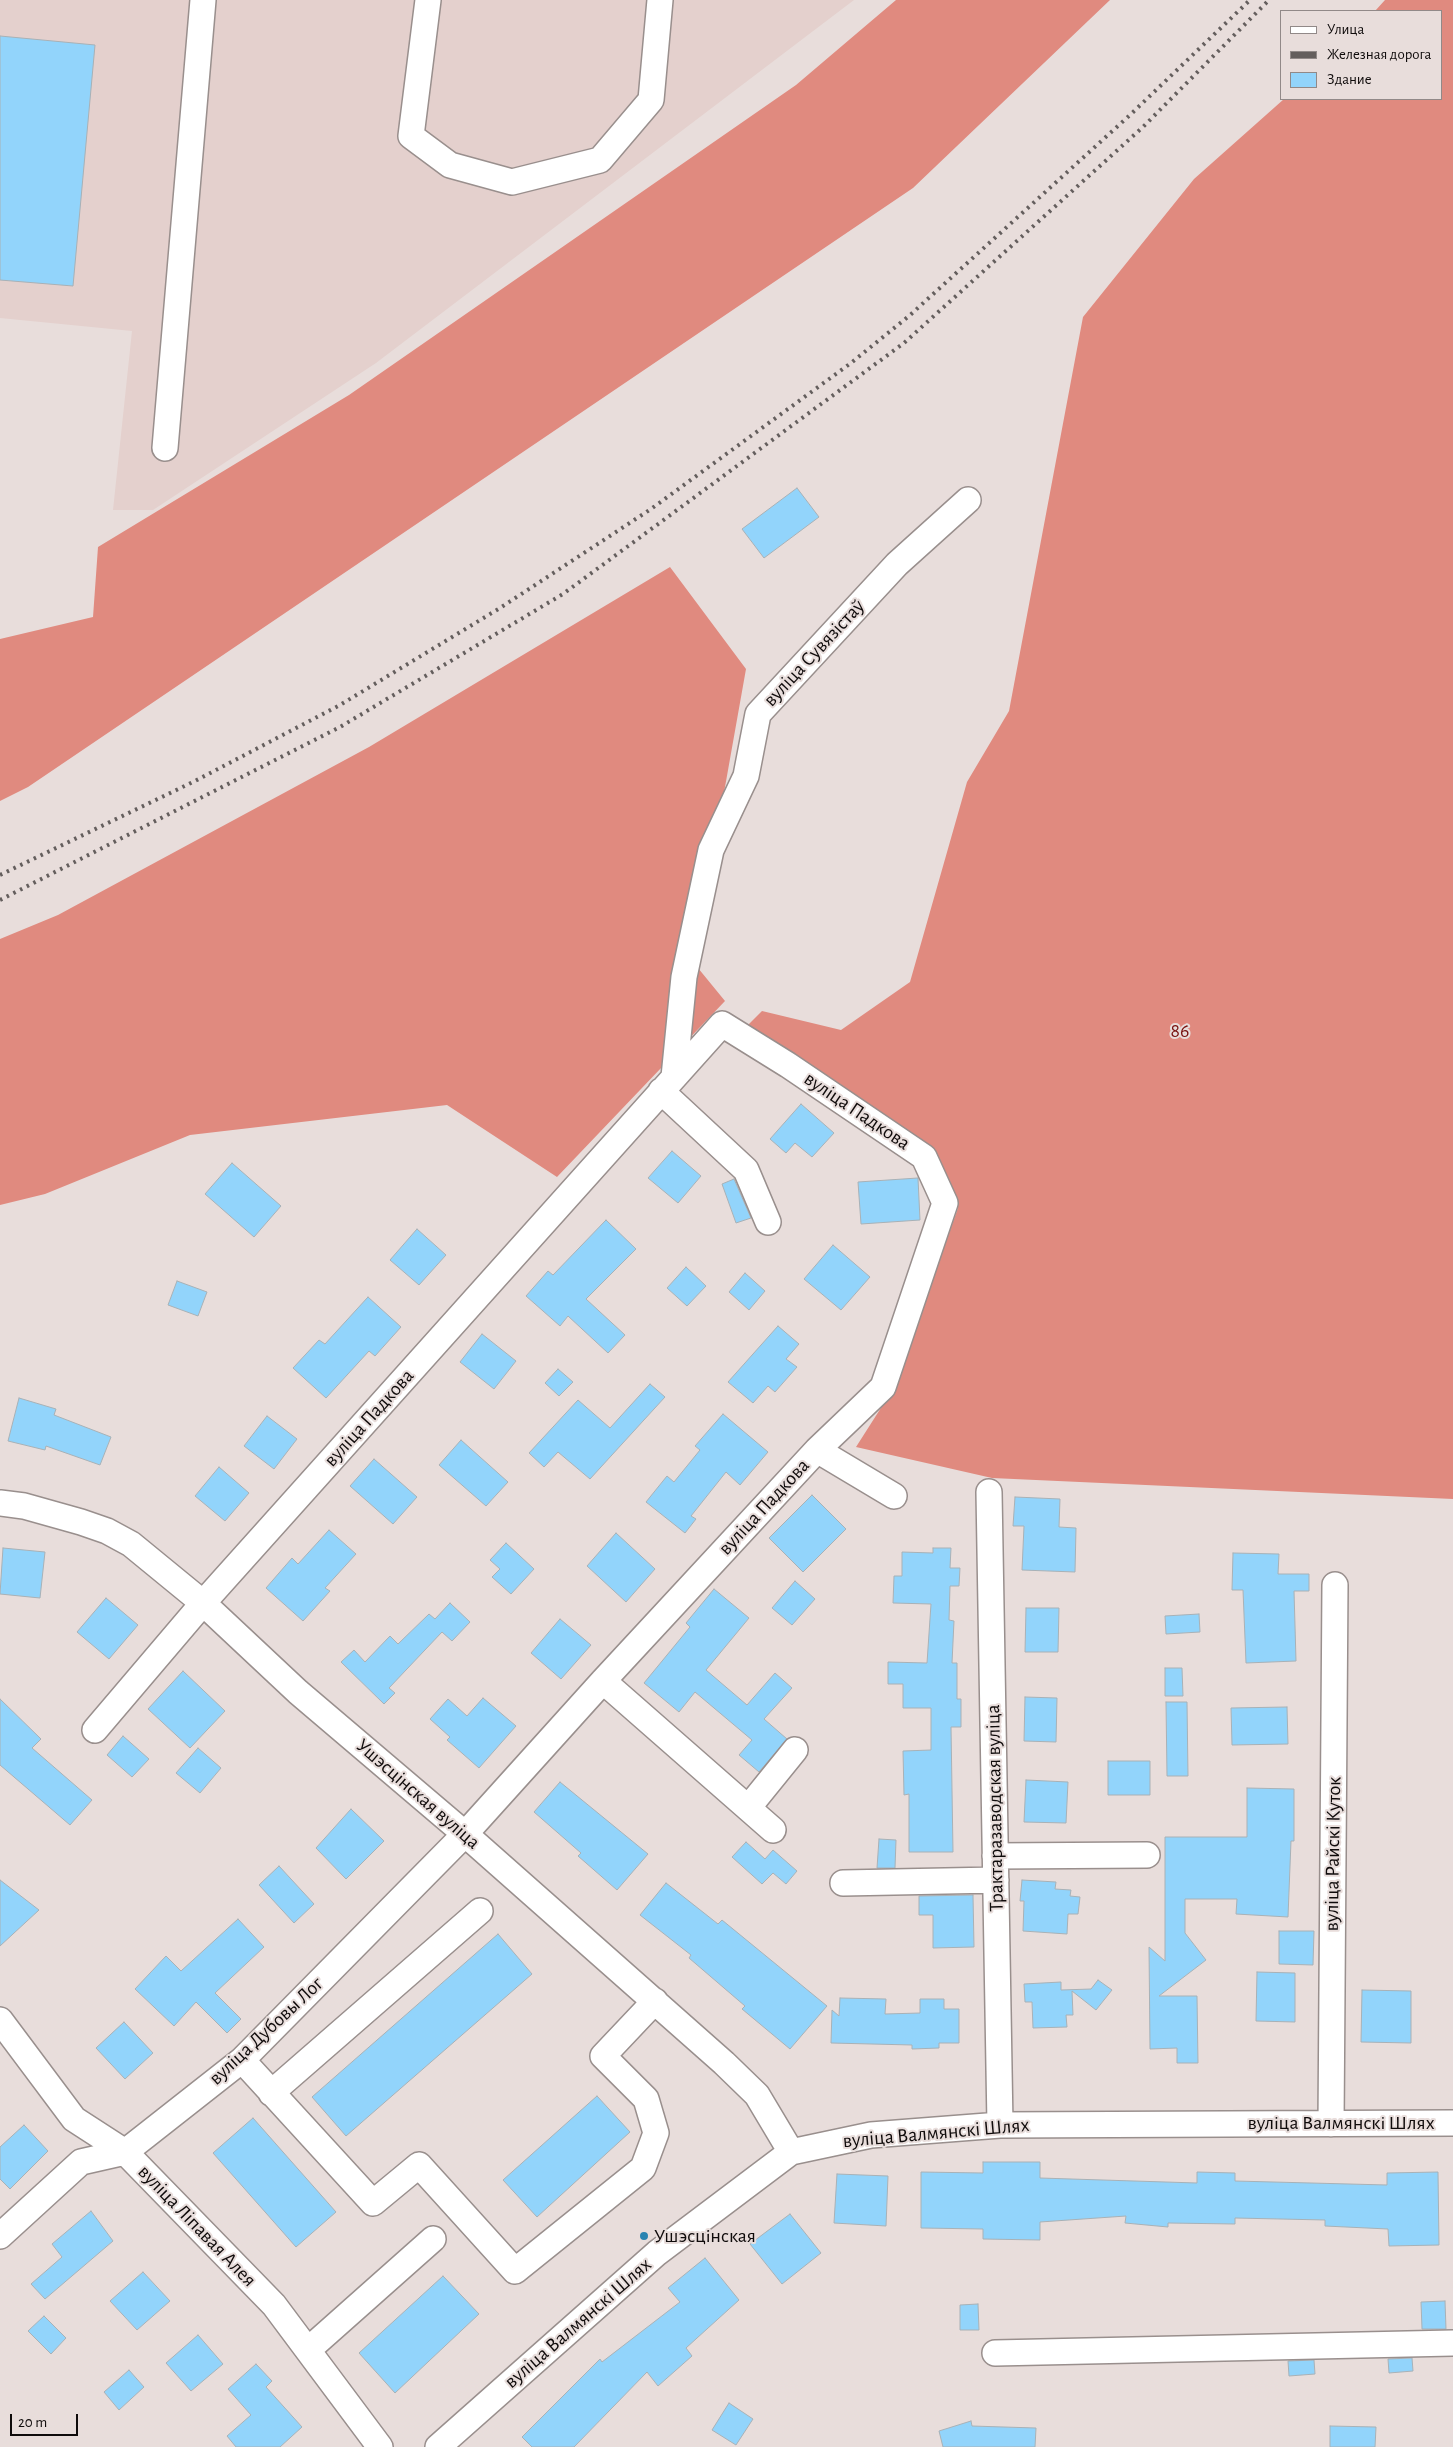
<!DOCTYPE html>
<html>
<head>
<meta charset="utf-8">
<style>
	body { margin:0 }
	#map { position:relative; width:1453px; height:2447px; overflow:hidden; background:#e8dddb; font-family:"Alegreya Sans",sans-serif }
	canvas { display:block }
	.legend { position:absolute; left:1280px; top:10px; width:162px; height:90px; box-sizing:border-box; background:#e8dddb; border:1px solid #918988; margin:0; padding:6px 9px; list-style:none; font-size:15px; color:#0f0b0b }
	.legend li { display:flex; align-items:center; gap:10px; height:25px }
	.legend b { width:25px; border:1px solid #918988 }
	.scale { position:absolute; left:10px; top:2414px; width:68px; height:22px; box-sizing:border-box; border:2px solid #0f0b0b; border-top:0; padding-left:6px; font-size:15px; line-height:18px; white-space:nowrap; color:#0f0b0b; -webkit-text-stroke:4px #e8dddb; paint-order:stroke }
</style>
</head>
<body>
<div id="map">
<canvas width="1453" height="2447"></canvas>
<ul class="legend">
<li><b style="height:6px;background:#fff"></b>Улица</li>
<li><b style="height:6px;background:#645e5d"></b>Железная дорога</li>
<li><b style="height:14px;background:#92d4fb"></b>Здание</li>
</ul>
<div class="scale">20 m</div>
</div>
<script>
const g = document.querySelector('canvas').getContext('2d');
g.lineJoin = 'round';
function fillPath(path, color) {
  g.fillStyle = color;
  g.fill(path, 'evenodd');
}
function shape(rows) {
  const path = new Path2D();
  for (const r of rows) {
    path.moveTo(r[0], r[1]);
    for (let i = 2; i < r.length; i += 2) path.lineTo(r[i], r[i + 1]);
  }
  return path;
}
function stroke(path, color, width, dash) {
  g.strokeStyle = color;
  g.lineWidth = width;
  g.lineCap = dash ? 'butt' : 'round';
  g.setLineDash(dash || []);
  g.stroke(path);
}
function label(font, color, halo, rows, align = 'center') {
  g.font = font + ' "Alegreya Sans",sans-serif';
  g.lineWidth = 4;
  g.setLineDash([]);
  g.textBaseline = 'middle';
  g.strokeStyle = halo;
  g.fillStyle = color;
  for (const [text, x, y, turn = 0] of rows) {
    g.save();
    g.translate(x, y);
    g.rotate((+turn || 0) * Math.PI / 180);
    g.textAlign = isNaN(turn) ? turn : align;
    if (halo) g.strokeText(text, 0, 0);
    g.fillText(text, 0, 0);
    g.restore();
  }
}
fillPath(shape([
	[0,0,854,0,376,363,153,510,113,510,132,331,0,318]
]), '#e4d0cd');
fillPath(shape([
	[896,0,1110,0,913,188,28,787,0,801,0,639,93,617,98,547,349,395,796,85],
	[1385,0,1453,0,1453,1499,992,1478,856,1447,893,1389,958,1208,934,1152,744,1029,762,1011,841,1030,910,982,967,782,1009,711,1083,317,1194,179,1284,99,1442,99,1442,11,1375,11],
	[670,567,746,669,712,860,698,968,725,1001,557,1177,447,1105,190,1135,45,1194,0,1205,0,939,58,915,369,747]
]), '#e08a7f');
const building = shape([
	[0,36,95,45,73,286,0,280,0,36],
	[797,488,819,517,764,558,742,529,797,488],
	[801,1104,834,1133,812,1157,795,1143,786,1153,770,1139,801,1104],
	[672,1151,701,1176,678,1203,648,1178,672,1151],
	[232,1163,281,1206,254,1237,205,1194,232,1163],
	[918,1178,920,1220,861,1224,858,1182,918,1178],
	[734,1179,751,1218,736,1223,722,1184,734,1179],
	[606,1220,636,1249,586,1299,625,1335,608,1353,568,1316,560,1326,526,1296,548,1271,553,1275,606,1220],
	[417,1229,446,1255,419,1285,390,1260,417,1229],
	[833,1245,870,1277,841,1310,804,1279,833,1245],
	[686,1267,706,1286,687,1306,667,1288,686,1267],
	[745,1273,765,1291,749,1310,729,1292,745,1273],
	[177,1281,207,1292,198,1316,168,1305,177,1281],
	[368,1297,401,1327,375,1356,369,1351,326,1398,293,1368,319,1340,325,1344,368,1297],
	[778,1326,799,1344,786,1359,797,1367,775,1392,768,1386,753,1403,728,1382,778,1326],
	[482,1334,516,1361,494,1389,460,1362,482,1334],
	[558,1369,573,1382,559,1396,545,1383,558,1369],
	[650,1384,665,1397,590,1479,558,1452,544,1467,529,1453,578,1400,610,1428,650,1384],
	[19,1398,56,1409,54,1415,111,1437,100,1465,46,1446,45,1450,8,1441,19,1398],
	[723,1414,768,1452,740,1485,726,1472,691,1516,696,1519,685,1533,646,1502,667,1476,674,1482,700,1450,695,1446,723,1414],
	[267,1416,297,1439,274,1469,244,1446,267,1416],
	[461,1440,508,1482,486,1506,439,1465,461,1440],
	[374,1459,417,1497,393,1524,350,1486,374,1459],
	[219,1467,249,1493,225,1521,195,1496,219,1467],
	[812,1495,846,1529,803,1572,769,1538,812,1495],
	[1015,1497,1060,1499,1059,1527,1076,1528,1075,1572,1022,1570,1024,1526,1013,1526,1015,1497],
	[329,1530,356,1554,325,1588,330,1591,303,1621,266,1588,292,1558,298,1564,329,1530],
	[616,1533,655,1569,626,1602,587,1566,616,1533],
	[506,1543,534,1569,511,1594,492,1577,500,1569,490,1560,506,1543],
	[3,1548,45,1552,40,1598,0,1594,3,1548],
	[933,1548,951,1548,950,1568,960,1568,959,1586,950,1586,949,1620,954,1621,952,1663,957,1663,957,1699,961,1699,961,1727,951,1727,953,1852,909,1852,909,1794,904,1795,903,1751,931,1750,931,1708,903,1708,903,1684,888,1684,888,1662,927,1663,931,1604,893,1603,894,1576,902,1576,902,1552,933,1553,933,1548],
	[1233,1553,1279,1554,1278,1574,1309,1574,1309,1591,1294,1591,1296,1661,1246,1663,1243,1590,1232,1590,1233,1553],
	[795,1581,815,1599,792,1625,772,1608,795,1581],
	[714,1589,749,1618,706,1670,747,1705,775,1673,792,1688,764,1719,787,1739,759,1772,739,1755,752,1740,695,1692,679,1712,644,1683,690,1627,686,1623,714,1589],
	[106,1598,138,1625,109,1659,77,1632,106,1598],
	[450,1603,470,1622,452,1641,442,1632,389,1688,395,1693,384,1704,341,1662,354,1650,365,1662,390,1636,398,1644,429,1614,435,1619,450,1603],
	[1026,1608,1059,1608,1058,1652,1025,1652,1026,1608],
	[1199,1614,1200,1632,1166,1634,1165,1616,1199,1614],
	[560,1619,591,1645,561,1679,531,1653,560,1619],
	[1165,1668,1182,1668,1183,1696,1165,1696,1165,1668],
	[183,1671,225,1711,190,1748,148,1709,183,1671],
	[1025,1697,1057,1698,1056,1742,1024,1741,1025,1697],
	[483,1698,516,1726,479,1768,447,1740,450,1737,430,1719,448,1699,467,1716,483,1698],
	[0,1699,41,1739,32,1748,92,1800,70,1825,0,1765,0,1699],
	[1166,1702,1187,1702,1188,1776,1167,1776,1166,1702],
	[1287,1707,1288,1744,1232,1745,1231,1708,1287,1707],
	[123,1736,149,1759,132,1777,107,1755,123,1736],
	[198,1748,221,1768,200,1793,176,1773,198,1748],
	[1108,1761,1150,1761,1150,1795,1108,1795,1108,1761],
	[1026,1780,1068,1782,1066,1823,1024,1822,1026,1780],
	[560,1782,648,1854,617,1890,578,1856,581,1853,534,1812,560,1782],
	[1247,1788,1294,1789,1294,1841,1291,1841,1288,1917,1236,1914,1237,1899,1185,1899,1185,1933,1206,1960,1159,1996,1197,1996,1198,2063,1177,2063,1177,2048,1150,2049,1149,1947,1165,1961,1165,1837,1247,1837,1247,1788],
	[351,1809,384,1841,346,1879,316,1848,351,1809],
	[879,1839,896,1840,895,1868,877,1868,879,1839],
	[746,1842,765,1859,773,1850,797,1871,786,1884,773,1873,762,1884,732,1857,746,1842],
	[279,1866,314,1904,294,1923,259,1885,279,1866],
	[0,1880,39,1910,0,1946,0,1880],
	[1022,1880,1056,1882,1055,1889,1071,1890,1070,1896,1080,1897,1078,1914,1068,1914,1067,1934,1023,1931,1024,1901,1020,1901,1022,1880],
	[666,1883,718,1924,722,1920,827,2006,790,2049,742,2009,745,2006,689,1958,691,1955,640,1915,666,1883],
	[973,1895,974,1947,933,1948,933,1915,919,1915,919,1896,973,1895],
	[238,1919,264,1947,215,1993,241,2019,227,2033,196,2002,174,2026,135,1989,166,1956,181,1971,238,1919],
	[1279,1931,1314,1931,1313,1965,1279,1964,1279,1931],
	[498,1934,532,1974,346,2136,312,2097,498,1934],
	[1257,1972,1295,1973,1295,2022,1256,2021,1257,1972],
	[1098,1980,1112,1990,1096,2010,1072,1991,1073,2015,1066,2015,1067,2027,1033,2028,1032,2002,1025,2002,1024,1984,1061,1982,1061,1990,1091,1989,1098,1980],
	[1362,1990,1411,1991,1411,2043,1361,2042,1362,1990],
	[840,1998,886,1999,885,2014,920,2013,920,1999,944,1999,944,2009,959,2009,959,2043,939,2043,939,2048,912,2049,912,2045,831,2043,832,2010,839,2016,840,1998],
	[124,2022,153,2053,125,2079,96,2048,124,2022],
	[597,2096,630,2132,537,2217,503,2180,597,2096],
	[253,2118,336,2212,296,2247,213,2153,253,2118],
	[24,2125,48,2151,10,2189,0,2179,0,2147,24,2125],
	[983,2162,1040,2162,1040,2178,1197,2183,1197,2172,1235,2173,1235,2181,1387,2185,1387,2173,1438,2172,1439,2245,1389,2246,1388,2229,1325,2226,1325,2220,1235,2218,1235,2224,1168,2223,1168,2227,1125,2223,1126,2216,1040,2222,1040,2240,983,2239,983,2229,921,2228,921,2172,983,2173,983,2162],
	[837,2174,888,2176,886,2226,834,2223,837,2174],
	[91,2211,113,2241,45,2299,31,2284,62,2257,52,2244,91,2211],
	[790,2214,821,2253,782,2284,750,2244,790,2214],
	[705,2258,739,2300,686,2348,692,2356,658,2386,647,2372,574,2447,532,2447,522,2437,600,2359,602,2362,680,2302,668,2288,705,2258],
	[143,2272,170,2301,137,2330,110,2301,143,2272],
	[443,2276,479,2314,395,2393,359,2353,443,2276],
	[1445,2301,1446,2329,1422,2329,1421,2302,1445,2301],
	[978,2304,979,2330,960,2330,960,2305,978,2304],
	[44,2316,66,2338,51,2354,28,2331,44,2316],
	[198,2335,223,2364,191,2391,166,2363,198,2335],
	[1412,2358,1413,2371,1389,2373,1388,2359,1412,2358],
	[1314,2360,1315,2374,1289,2376,1288,2361,1314,2360],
	[256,2364,272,2381,266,2387,302,2427,280,2447,236,2447,227,2436,251,2415,228,2389,256,2364],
	[129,2370,144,2387,119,2410,104,2392,129,2370],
	[729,2403,753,2419,736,2445,712,2430,729,2403],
	[971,2421,972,2426,1036,2428,1035,2447,943,2447,939,2431,971,2421],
	[1330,2426,1376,2427,1375,2447,1330,2447,1330,2426]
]);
fillPath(building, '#92d4fb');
stroke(building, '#a8b1b6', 1);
const minor = shape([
	[428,0,411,136,450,165,512,182,600,160,651,100,660,0],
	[165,448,203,0],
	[674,1077,684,977,711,850,746,776,758,714,897,564,968,500],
	[661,1091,746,1170,768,1222],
	[817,1450,894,1496],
	[989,1492,1000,2125],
	[0,1503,24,1506,81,1522,107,1531,131,1544,203,1603,298,1692,465,1834,724,2063,757,2095,791,2152],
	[603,1681,773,1830],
	[748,1808,795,1750],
	[995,1856,1147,1855],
	[843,1883,996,1880],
	[0,2020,74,2119,125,2152,274,2305,380,2447],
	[242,2060,373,2203,419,2165,515,2271,643,2168,656,2133,646,2099,603,2056,655,2001],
	[271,2093,480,1911],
	[1331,2124,1335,1585],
	[0,2236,81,2162,125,2152,242,2060,465,1834,603,1681,817,1450,883,1387,945,1203,924,1157,788,1065,722,1024,203,1603,95,1730],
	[308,2350,433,2239],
	[995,2353,1453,2343],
	[438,2447,657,2253,791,2152,871,2135,1000,2125,1453,2123]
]);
stroke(minor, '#998f8d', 28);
stroke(minor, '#fff', 25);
stroke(shape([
	[0,875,195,781,340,705,500,608,651,509,851,363,909,316,1130,115,1250,0],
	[0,900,340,727,563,594,904,343,1143,127,1269,0]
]), '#645e5d', 4, [2.5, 5]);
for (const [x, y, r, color] of [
	[644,2236,5,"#2984b1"]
]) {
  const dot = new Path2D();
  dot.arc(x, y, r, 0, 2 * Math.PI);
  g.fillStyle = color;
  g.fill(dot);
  stroke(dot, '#e8dddb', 2);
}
label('20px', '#0f0b0b', '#e8dddb', [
	["вуліца Сувязістаў",814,653,-47],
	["вуліца Падкова",857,1111,34],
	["вуліца Падкова",369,1418,-48],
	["вуліца Падкова",764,1507,-47],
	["Ушэсцінская вуліца",418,1794,41],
	["Трактаразаводская вуліца",995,1808,-91],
	["вуліца Райскі Куток",1333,1854,-89],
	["вуліца Дубовы Лог",266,2031,-43],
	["вуліца Валмянскі Шлях",1341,2123],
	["вуліца Валмянскі Шлях",936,2133,-5],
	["вуліца Ліпавая Алея",197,2226,46],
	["вуліца Валмянскі Шлях",578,2323,-41]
]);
label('20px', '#77100e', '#e8dddb', [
	["86",1180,1031]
]);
label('20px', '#0f0b0b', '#e8dddb', [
	["Ушэсцінская",654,2236]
], 'left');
</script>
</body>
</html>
